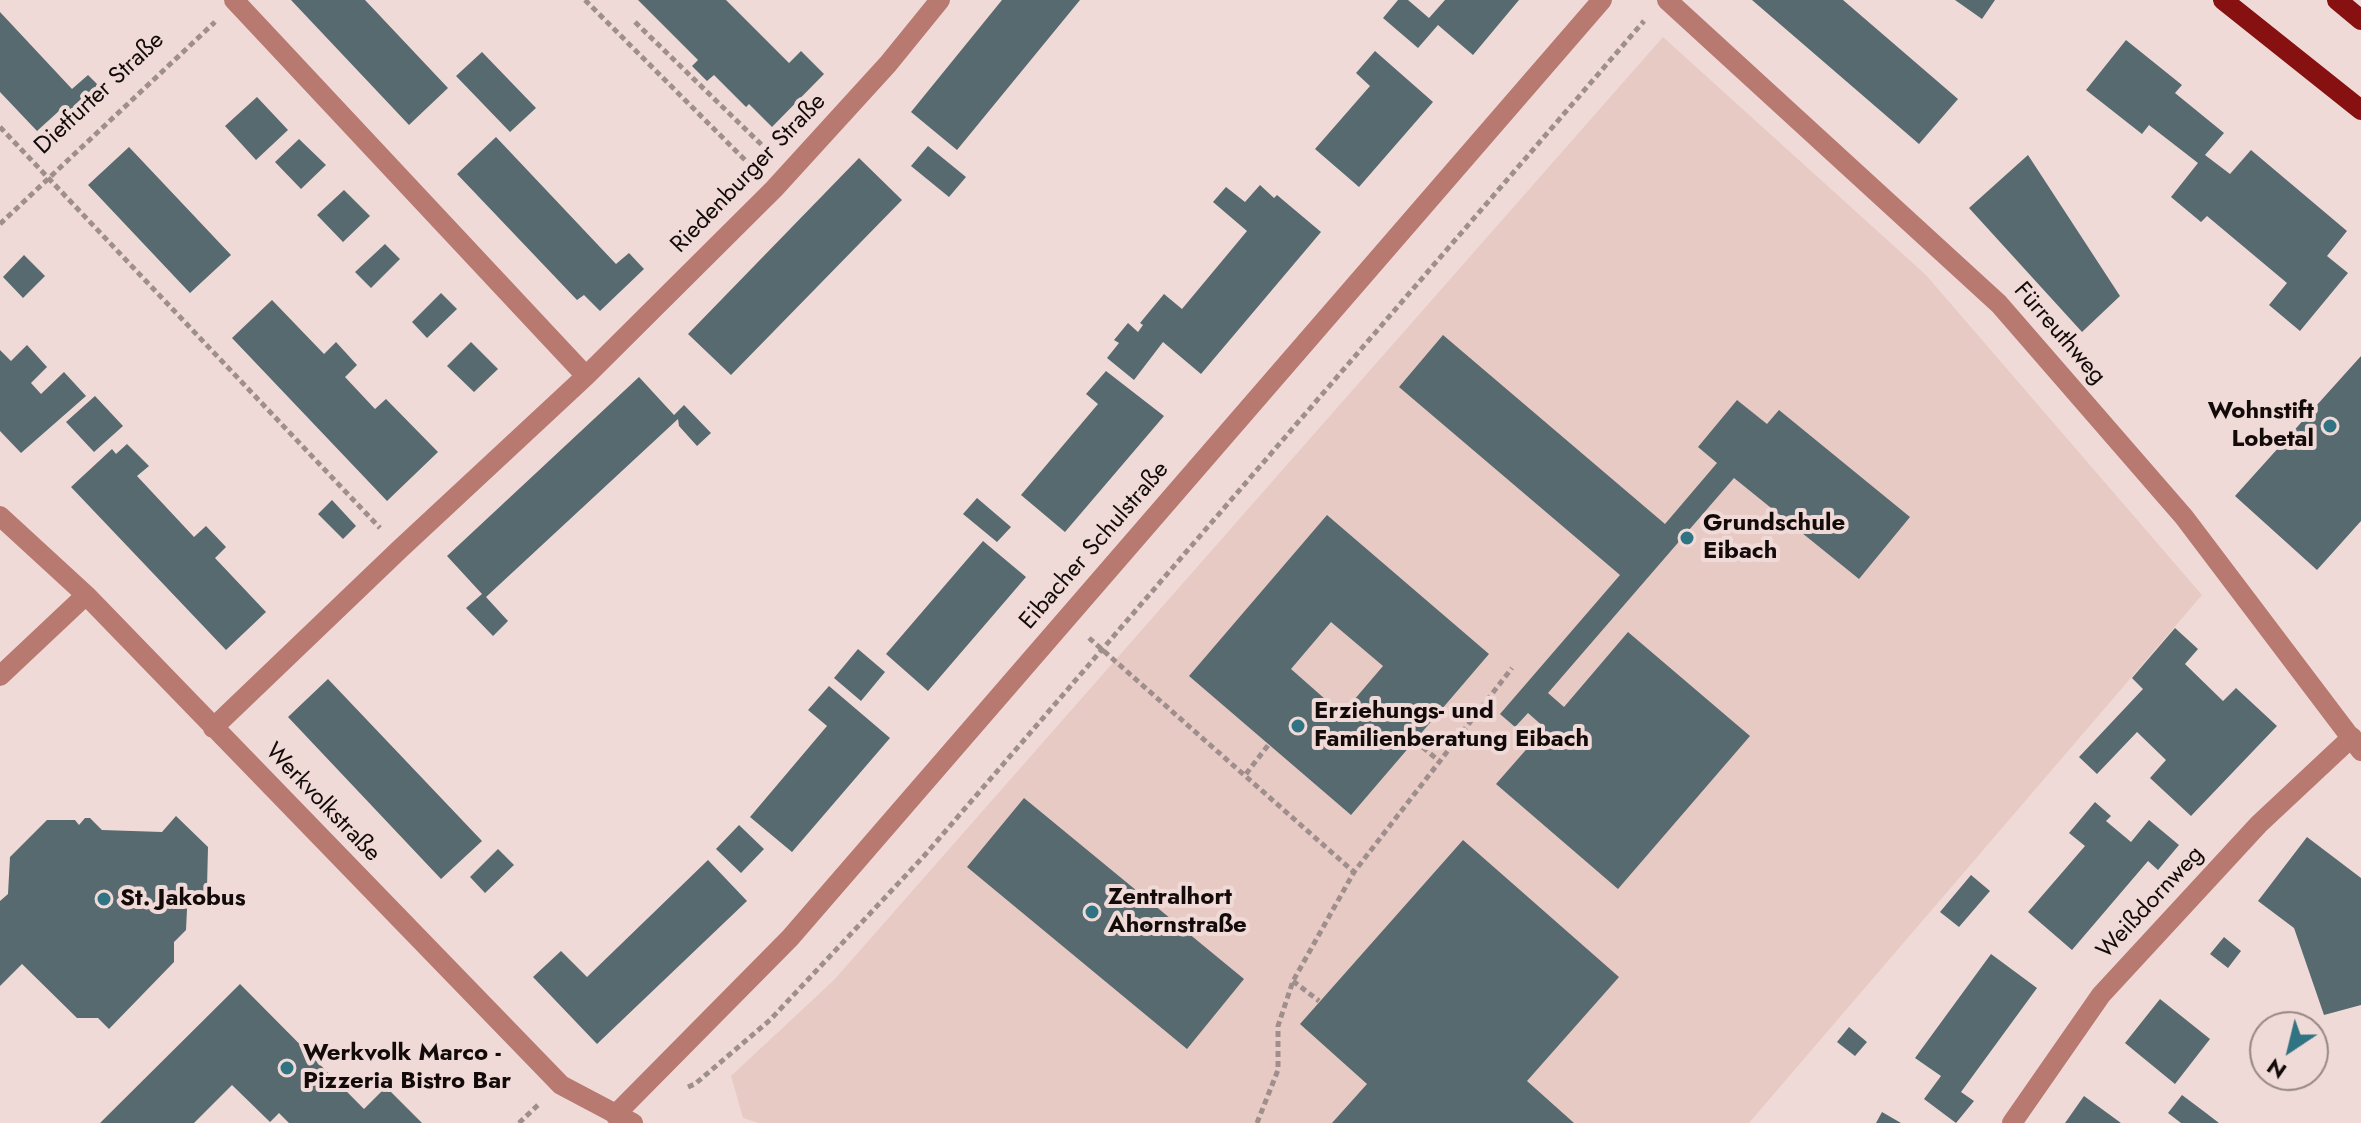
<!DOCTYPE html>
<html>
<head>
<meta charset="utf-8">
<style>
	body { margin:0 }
	#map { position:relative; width:2361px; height:1123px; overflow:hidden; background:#f0dad7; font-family:Jost,sans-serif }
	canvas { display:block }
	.north { position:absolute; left:2249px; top:1011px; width:80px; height:80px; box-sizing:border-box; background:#f0dad7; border:2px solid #978785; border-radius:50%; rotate:215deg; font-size:22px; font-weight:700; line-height:32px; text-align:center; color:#120b0a }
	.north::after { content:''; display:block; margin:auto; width:28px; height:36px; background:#307483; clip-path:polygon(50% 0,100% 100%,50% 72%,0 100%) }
</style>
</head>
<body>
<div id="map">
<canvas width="2361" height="1123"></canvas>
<div class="north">N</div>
</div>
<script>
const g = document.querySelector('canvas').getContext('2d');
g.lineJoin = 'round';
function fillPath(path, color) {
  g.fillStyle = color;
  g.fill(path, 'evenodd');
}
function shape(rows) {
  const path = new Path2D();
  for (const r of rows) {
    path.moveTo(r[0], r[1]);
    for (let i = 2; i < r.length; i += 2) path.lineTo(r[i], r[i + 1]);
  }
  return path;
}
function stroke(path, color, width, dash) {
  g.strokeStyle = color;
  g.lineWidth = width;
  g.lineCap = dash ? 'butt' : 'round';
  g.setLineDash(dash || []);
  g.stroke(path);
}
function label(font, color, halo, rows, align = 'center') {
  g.font = font + ' Jost,sans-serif';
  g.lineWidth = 8;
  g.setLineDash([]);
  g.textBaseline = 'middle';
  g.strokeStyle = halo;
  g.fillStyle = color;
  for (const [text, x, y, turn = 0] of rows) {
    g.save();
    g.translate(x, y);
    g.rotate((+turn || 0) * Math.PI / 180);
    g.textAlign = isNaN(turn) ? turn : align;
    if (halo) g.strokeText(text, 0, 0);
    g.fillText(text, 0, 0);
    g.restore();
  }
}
fillPath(shape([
	[1663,37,1926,275,2202,595,1749,1123,759,1123,743,1118,731,1076,834,980]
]), '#e8cac5');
fillPath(shape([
	[291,0,365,0,448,88,409,125],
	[638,0,726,0,789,63,801,51,824,74,772,127,749,104,746,107,714,75,707,81,692,66,698,60],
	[1002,0,1080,0,957,150,911,112],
	[1398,0,1408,0,1429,18,1445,0,1519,0,1473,55,1438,25,1418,48,1383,18],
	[1752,0,1843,0,1958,99,1919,144],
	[1955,0,1995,0,1982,19],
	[0,12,72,89,88,75,104,91,70,123,59,111,37,131,0,92],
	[2126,40,2182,85,2175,93,2224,133,2205,155,2230,174,2251,150,2347,231,2327,256,2348,273,2300,331,2269,305,2287,283,2207,216,2201,222,2171,197,2198,163,2149,125,2142,134,2086,90],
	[1375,51,1433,102,1359,187,1315,149,1370,86,1356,73],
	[482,52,536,108,510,132,456,76],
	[257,97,288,130,256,160,225,126],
	[496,137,616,264,629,253,644,269,600,311,584,295,577,300,457,174],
	[299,139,326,165,301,189,275,162],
	[928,146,966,177,949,197,911,166],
	[129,147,231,255,190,293,88,185],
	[2028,155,2120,296,2082,332,1969,208],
	[859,158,902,200,731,375,688,334],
	[1260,185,1274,198,1277,195,1321,232,1201,374,1163,342,1134,380,1107,358,1119,343,1114,340,1128,323,1138,332,1143,325,1140,323,1164,294,1182,309,1247,231,1213,202,1226,187,1245,202],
	[344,190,370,216,343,242,317,215],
	[385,244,400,259,371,288,355,272],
	[24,255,45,276,23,298,3,277],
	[441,293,457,309,427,338,412,322],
	[272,300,324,354,336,342,357,365,345,377,375,409,386,399,438,452,387,501,232,338],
	[1443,335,1665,524,1717,463,1698,447,1737,400,1767,424,1779,410,1910,517,1859,579,1734,478,1548,693,1564,707,1628,632,1750,736,1618,889,1496,784,1545,728,1528,713,1515,727,1500,714,1620,575,1399,387],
	[471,342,498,369,474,392,447,366],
	[27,345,47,367,31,383,41,394,64,372,86,396,21,453,0,431,0,350,11,361],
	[2361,356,2361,521,2317,570,2235,496],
	[1106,371,1164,416,1065,532,1021,495,1098,404,1086,394],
	[639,377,674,415,684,405,711,433,697,446,679,426,678,419,486,597,508,621,493,636,466,608,482,594,447,556],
	[95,396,123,426,94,452,66,422],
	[127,444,149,466,137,476,194,537,206,526,226,547,215,558,266,612,226,650,71,487,112,449,116,454],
	[977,498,1011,527,997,542,963,514],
	[332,500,356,526,343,539,318,514],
	[1327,515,1489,654,1351,815,1189,676],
	[1331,622,1383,666,1342,714,1291,669],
	[983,541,1026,577,928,691,886,654],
	[2175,628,2198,649,2185,664,2223,701,2236,688,2277,726,2191,816,2150,778,2166,760,2137,732,2097,774,2079,757,2143,689,2132,678],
	[858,649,885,672,861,701,834,678],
	[328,679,482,841,441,879,288,717],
	[829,686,890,738,792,852,750,817,827,726,808,710],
	[1024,798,1244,979,1187,1049,967,867],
	[2095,802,2111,816,2106,821,2131,842,2149,820,2179,845,2158,870,2148,861,2072,950,2028,912,2085,846,2069,833],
	[176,816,208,847,207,888,187,909,186,930,174,942,174,962,109,1029,98,1018,77,1018,22,964,0,986,0,901,8,894,10,857,47,820,75,820,79,825,85,818,90,818,102,830,162,832],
	[739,825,764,849,741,873,716,849],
	[2307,837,2361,878,2361,1005,2324,1015,2294,928,2258,901],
	[1463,840,1619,977,1527,1081,1574,1123,1332,1123,1367,1084,1300,1024],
	[498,849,514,865,485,893,470,877],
	[708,860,747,901,597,1044,533,977,561,951,587,977],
	[1971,875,1990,891,1959,927,1940,912],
	[2224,937,2241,951,2228,968,2210,954],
	[1991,954,2037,988,1961,1092,1974,1101,1956,1123,1924,1099,1941,1076,1915,1058],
	[240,984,364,1109,386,1087,422,1123,289,1123,279,1113,270,1122,232,1085,194,1123,100,1123],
	[2160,999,2210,1039,2175,1084,2125,1043],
	[1849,1027,1867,1042,1855,1056,1837,1042],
	[2182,1095,2206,1113,2219,1123,2181,1123,2168,1113],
	[2084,1096,2121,1123,2065,1123],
	[1882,1112,1901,1123,1876,1123]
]), '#576a6f');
stroke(shape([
	[585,0,754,169],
	[635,22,769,152],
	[0,127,380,528],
	[0,224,215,22],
	[1089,638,1354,872],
	[1415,741,1438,760],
	[1246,774,1269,744],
	[1293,981,1319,1001],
	[688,1087,695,1084,770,1020,924,856,1644,21],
	[519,1123,539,1104],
	[1257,1123,1278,1070,1278,1026,1293,981,1354,872,1512,668]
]), '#9f8f8c', 5, [6, 4]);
stroke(shape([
	[234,0,586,376],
	[1667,0,1999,304,2184,517,2361,751],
	[0,516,86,595,561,1085,633,1123],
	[0,676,86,595],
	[213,728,400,549,586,376,774,189,888,64,940,0],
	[615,1115,790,938,1602,0],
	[2012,1123,2101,995,2259,824,2352,737]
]), '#b77970', 20);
stroke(shape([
	[2223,0,2361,110],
	[2337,0,2361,20]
]), '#871010', 20);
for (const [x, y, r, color] of [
	[2330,426,8,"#307483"],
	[1687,538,8,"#307483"],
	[1298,726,8,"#307483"],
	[104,899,8,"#307483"],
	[1092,912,8,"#307483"],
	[287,1068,8,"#307483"]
]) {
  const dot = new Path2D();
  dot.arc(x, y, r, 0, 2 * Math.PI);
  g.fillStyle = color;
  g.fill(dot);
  stroke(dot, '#f0dad7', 3);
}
label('24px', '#120b0a', '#f0dad7', [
	["Dietfurter Straße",100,94,-43],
	["Riedenburger Straße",749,174,-46],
	["Fürreuthweg",2059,334,49],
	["Eibacher Schulstraße",1095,546,-49],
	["Werkvolkstraße",322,803,46],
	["Weißdornweg",2151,903,-47]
]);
label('bold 24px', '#120b0a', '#f0dad7', [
	["Wohnstift",2314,412,"right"],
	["Lobetal",2314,440,"right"],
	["Grundschule",1703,524],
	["Eibach",1703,552],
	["Erziehungs- und",1314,712],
	["Familienberatung Eibach",1314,740],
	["Zentralhort",1108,898],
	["Ahornstraße",1108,926],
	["St. Jakobus",120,899],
	["Werkvolk Marco -",303,1054],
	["Pizzeria Bistro Bar",303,1082]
], 'left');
</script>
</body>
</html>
